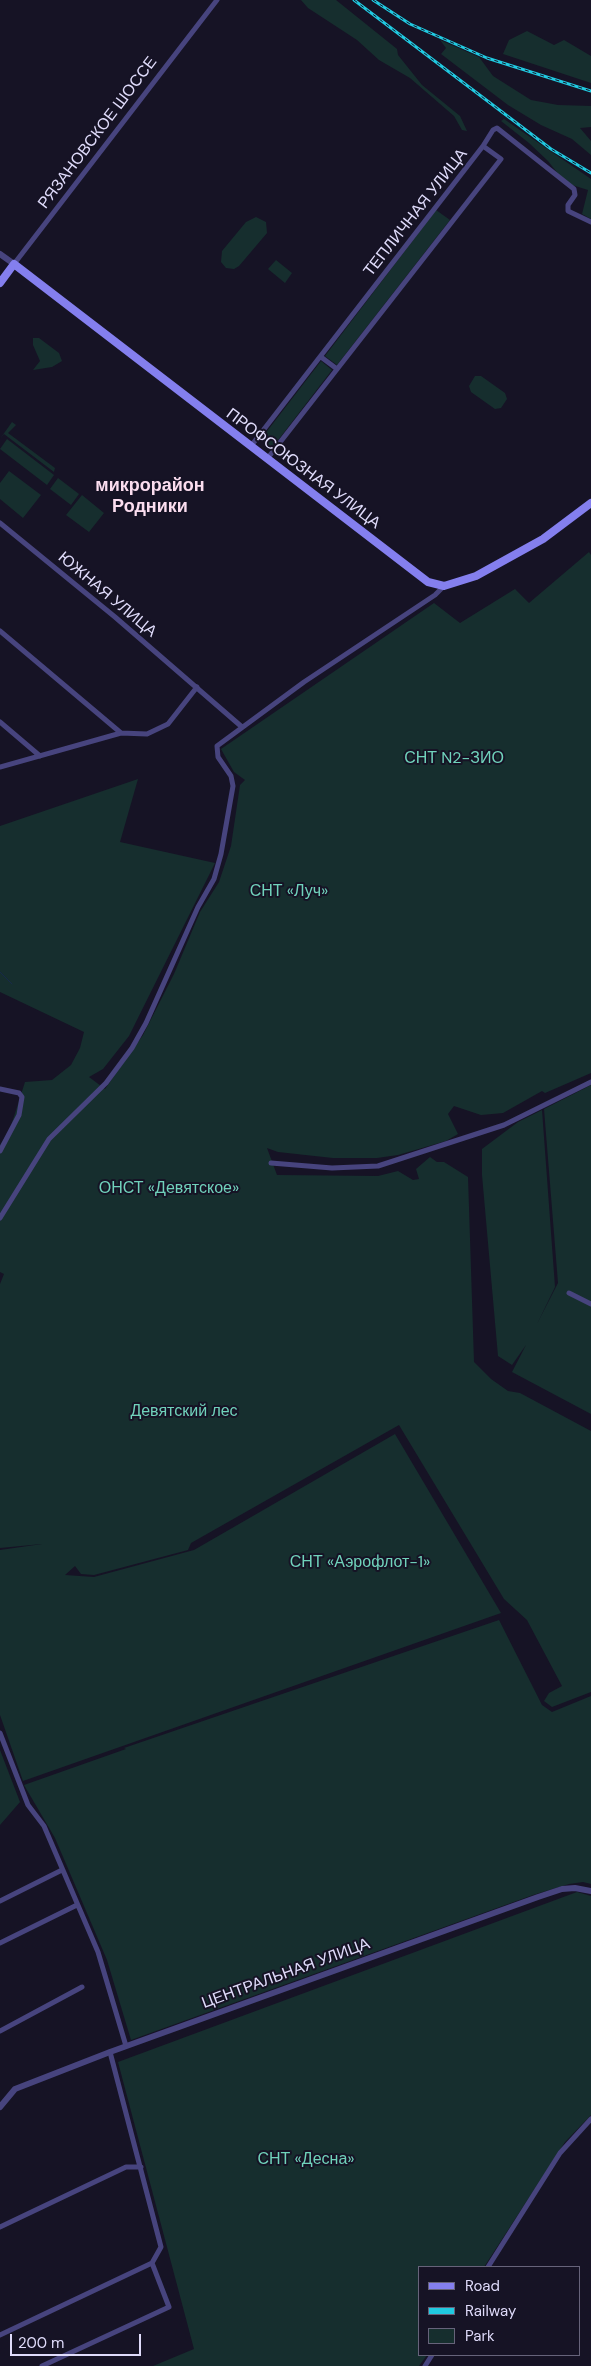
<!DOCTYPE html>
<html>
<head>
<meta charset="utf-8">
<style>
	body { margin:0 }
	#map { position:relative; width:591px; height:2366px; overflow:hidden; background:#161325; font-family:"DM Sans",sans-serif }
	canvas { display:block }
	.legend { position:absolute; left:418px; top:2266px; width:162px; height:90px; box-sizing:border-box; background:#161325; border:1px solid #66637a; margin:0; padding:6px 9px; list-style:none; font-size:15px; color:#dfdbfa }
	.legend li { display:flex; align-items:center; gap:10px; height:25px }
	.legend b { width:25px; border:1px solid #66637a }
	.scale { position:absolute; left:10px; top:2334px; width:131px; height:22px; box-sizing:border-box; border:2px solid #dfdbfa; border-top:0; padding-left:6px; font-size:15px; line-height:18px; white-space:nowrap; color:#dfdbfa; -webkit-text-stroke:4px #161325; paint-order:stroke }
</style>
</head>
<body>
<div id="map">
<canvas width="591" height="2366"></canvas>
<ul class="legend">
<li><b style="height:6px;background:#847fee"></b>Road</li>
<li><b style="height:6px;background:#20cae1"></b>Railway</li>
<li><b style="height:14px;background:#162e2e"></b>Park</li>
</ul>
<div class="scale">200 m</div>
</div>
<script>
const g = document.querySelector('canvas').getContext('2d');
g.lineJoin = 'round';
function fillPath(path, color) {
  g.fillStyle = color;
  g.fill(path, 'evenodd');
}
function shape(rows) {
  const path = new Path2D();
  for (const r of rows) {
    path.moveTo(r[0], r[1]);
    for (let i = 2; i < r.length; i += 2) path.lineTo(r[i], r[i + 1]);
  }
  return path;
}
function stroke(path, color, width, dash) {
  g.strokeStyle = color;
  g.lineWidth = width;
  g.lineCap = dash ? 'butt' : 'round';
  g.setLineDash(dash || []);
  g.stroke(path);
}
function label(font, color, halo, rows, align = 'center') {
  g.font = font + ' "DM Sans",sans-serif';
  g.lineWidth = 4;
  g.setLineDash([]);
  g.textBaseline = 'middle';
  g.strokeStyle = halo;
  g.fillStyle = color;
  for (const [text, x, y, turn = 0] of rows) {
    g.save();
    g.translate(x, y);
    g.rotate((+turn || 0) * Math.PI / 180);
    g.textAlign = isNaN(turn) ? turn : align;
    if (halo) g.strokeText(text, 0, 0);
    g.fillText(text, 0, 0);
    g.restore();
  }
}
fillPath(shape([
	[301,0,336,0,397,49,398,55,422,85,460,116,467,131,462,130,454,116,410,78,379,60,357,40,308,8],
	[527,31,554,45,564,40,591,56,591,83,503,54,509,40],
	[440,40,479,57,493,76,531,100,558,105,591,106,591,127,580,128,591,141,591,155,572,139,541,125,508,105,441,54,446,48],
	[504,119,591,179,591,219,582,214,588,190,572,185,559,175,548,161,529,143,501,121],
	[436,210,450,220,337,365,325,356],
	[256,217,266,222,267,233,239,266,234,269,226,268,221,262,222,251,246,222],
	[276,260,292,273,285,283,268,269],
	[33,338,39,338,59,353,62,361,52,367,33,370,40,361,33,345],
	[321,361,332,370,272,448,261,439],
	[475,376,481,376,505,393,507,399,501,408,495,409,471,392,469,386],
	[12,422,16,425,8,433,55,468,54,472,4,434,0,439],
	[7,439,54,475,47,485,0,449],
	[9,471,41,495,23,518,0,499,0,483],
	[58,478,79,494,71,505,50,489],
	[82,495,104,513,89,532,66,515],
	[589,552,591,555,591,1073,545,1093,542,1091,503,1113,481,1115,454,1106,448,1114,458,1134,446,1141,398,1155,377,1158,333,1158,278,1152,267,1148,277,1175,378,1176,398,1171,413,1180,419,1179,416,1169,430,1157,437,1162,444,1162,468,1177,474,1362,491,1379,508,1391,520,1393,591,1431,591,1692,552,1707,544,1701,549,1693,562,1686,527,1620,504,1599,399,1425,191,1543,188,1550,94,1575,81,1574,75,1566,65,1575,94,1577,194,1550,395,1434,501,1613,23,1781,0,1715,0,1550,42,1544,0,1548,0,1284,4,1274,0,1272,0,1145,10,1129,25,1082,52,1080,71,1065,80,1048,84,1032,0,992,0,826,138,779,120,842,215,863,129,1036,103,1069,89,1077,105,1089,143,1035,174,974,200,912,219,882,231,846,240,785,245,780,234,772,221,749,434,603,460,623,515,589,529,603],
	[591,1085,591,1414,512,1372,526,1345,512,1365,498,1356,482,1175,482,1149,518,1122,542,1110,555,1287,537,1324,558,1283,544,1109],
	[499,1620,542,1705,552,1712,591,1696,591,1884,583,1882,569,1884,533,1895,131,2040,107,1960,55,1838,24,1785,126,1749,124,1748],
	[0,1750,20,1802,0,1825],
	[577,1892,591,1896,591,2115,565,2142,484,2267,420,2267,420,2355,427,2355,419,2366,153,2366,194,2349,118,2062]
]), '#162e2e');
stroke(shape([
	[0,972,12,984]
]), '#172a49', 1);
stroke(shape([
	[483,146,493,130,497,128,574,189,575,195,568,205,568,211,591,222],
	[14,264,217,0],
	[321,357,337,369],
	[251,446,483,146,501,159,267,459],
	[0,523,115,617,242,727],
	[0,631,121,733],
	[0,722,40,756],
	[0,767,121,733,147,734,168,724,197,687],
	[0,1089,19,1093,22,1097,19,1115,0,1151],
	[271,1163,332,1168,378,1166,504,1125,591,1082],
	[0,1218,49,1139,106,1083,132,1048,146,1023,198,907,214,879,221,854,233,786,231,776,218,757,217,746,304,682,435,595,444,586],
	[569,1293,591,1304],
	[0,1733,28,1805,44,1826,98,1952,126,2046],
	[0,1901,62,1870],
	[0,1943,77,1905],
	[0,2031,82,1987],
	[0,2227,126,2167,141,2167],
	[488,2267,560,2153,591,2119],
	[0,2335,152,2263],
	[42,2366,169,2307,152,2263,161,2247,110,2052],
	[425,2366,432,2355]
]), '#47447e', 5);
stroke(shape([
	[0,254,14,264],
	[0,2107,15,2089,110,2052,538,1897,562,1889,575,1888,591,1891]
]), '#47447e', 6);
stroke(shape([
	[0,283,14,264,428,582,444,586,476,576,543,539,591,503]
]), '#847fee', 8);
const rail = shape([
	[354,0,551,149,591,173],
	[373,0,410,24,487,58,591,91]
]);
stroke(rail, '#20cae1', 3);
stroke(rail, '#161325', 1, [4]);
label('16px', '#dfdbfa', '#161325', [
	["РЯЗАНОВСКОЕ ШОССЕ",98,133,-53],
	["ТЕПЛИЧНАЯ УЛИЦА",416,213,-52],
	["ПРОФСОЮЗНАЯ УЛИЦА",303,469,37],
	["ЮЖНАЯ УЛИЦА",107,595,40],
	["ЦЕНТРАЛЬНАЯ УЛИЦА",286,1974,-20]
]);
label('16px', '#70d2bb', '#161325', [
	["СНТ N2-ЗИО",454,759],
	["СНТ «Луч»",289,892],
	["ОНСТ «Девятское»",169,1189],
	["Девятский лес",184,1412],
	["СНТ «Аэрофлот-1»",360,1563],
	["СНТ «Десна»",306,2160]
]);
label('bold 18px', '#fbddef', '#161325', [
	["микрорайон",150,486],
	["Родники",150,507]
]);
</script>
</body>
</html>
